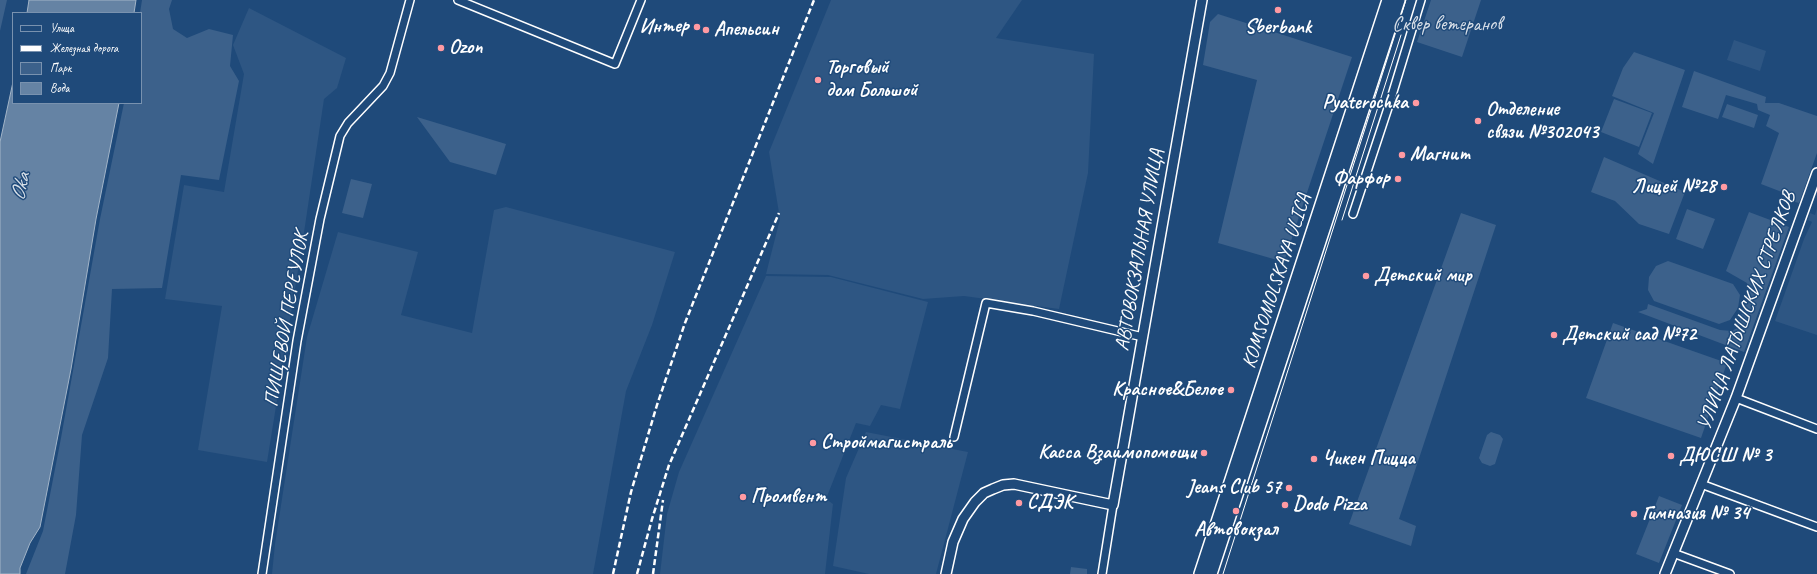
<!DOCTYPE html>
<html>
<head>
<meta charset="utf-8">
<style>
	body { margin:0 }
	#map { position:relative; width:1817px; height:574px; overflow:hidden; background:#1f4a7a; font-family:Caveat,sans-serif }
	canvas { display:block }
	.legend { position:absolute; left:12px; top:12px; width:130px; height:92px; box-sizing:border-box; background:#1f4a7a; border:1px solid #7992af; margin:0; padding:5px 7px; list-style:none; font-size:12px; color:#fff }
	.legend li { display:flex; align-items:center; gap:8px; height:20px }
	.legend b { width:20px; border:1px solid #7992af }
</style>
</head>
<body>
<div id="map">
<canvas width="1817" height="574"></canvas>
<ul class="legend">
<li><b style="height:5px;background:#1f4a7a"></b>Улица</li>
<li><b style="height:5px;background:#fff"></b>Железная дорога</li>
<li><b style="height:11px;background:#3c618b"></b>Парк</li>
<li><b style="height:11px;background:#6583a4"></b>Вода</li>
</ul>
</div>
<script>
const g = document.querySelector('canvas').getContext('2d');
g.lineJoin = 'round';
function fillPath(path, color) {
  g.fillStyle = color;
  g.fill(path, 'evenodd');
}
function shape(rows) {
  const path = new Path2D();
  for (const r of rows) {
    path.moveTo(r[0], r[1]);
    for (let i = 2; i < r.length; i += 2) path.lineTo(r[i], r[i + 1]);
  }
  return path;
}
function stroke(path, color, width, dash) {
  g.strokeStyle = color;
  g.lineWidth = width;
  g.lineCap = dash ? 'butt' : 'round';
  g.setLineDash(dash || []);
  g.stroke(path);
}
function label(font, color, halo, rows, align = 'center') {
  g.font = font + ' Caveat,sans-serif';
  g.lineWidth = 3;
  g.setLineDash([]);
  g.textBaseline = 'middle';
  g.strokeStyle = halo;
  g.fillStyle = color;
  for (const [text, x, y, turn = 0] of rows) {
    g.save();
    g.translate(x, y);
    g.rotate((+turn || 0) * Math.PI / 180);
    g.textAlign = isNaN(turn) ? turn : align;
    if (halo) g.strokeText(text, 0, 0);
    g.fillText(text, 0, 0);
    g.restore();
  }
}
fillPath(shape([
	[831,0,1022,0,996,38,1094,54,1088,173,1059,309,964,296,923,299,828,275,766,274,780,219,769,152],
	[249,8,346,58,337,88,324,99,303,239,267,462,198,450,222,306,165,299,184,185,224,192,244,74,233,45],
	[1734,40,1766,51,1760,71,1727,60],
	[506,207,675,252,652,325,626,391,593,574,272,574,275,544,307,337,338,232,418,252,401,315,472,333,494,210],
	[1817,208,1817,335,1775,321,1804,239,1812,222,1808,220,1810,213,1815,215],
	[766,276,831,277,928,302,900,409,881,405,870,426,856,423,826,499,833,504,825,574,660,574,667,514,679,472],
	[866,432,968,452,936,574,869,574,833,566,846,478]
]), '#2e5683');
fillPath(shape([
	[0,0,7,0,0,31],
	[142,0,172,0,169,9,173,29,187,38,209,29,233,35,230,66,239,81,219,180,181,175,162,288,112,289,108,358,82,435,76,515,65,574,26,574,43,531,61,438,100,219,124,103,141,103,140,13],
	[1431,0,1481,0,1462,57,1417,42],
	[1218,14,1352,57,1284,262,1218,243,1257,80,1203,65,1210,22],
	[1634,52,1685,70,1653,164,1638,154,1654,113,1612,96,1623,68],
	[1694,71,1766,97,1765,103,1779,103,1817,116,1817,153,1799,203,1785,199,1787,194,1761,184,1779,133,1766,126,1770,115,1758,110,1757,104,1726,95,1718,119,1682,107],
	[1614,99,1652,113,1639,147,1601,132],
	[1727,104,1758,115,1754,128,1722,117],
	[417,117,506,144,496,175,450,162],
	[1604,157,1685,192,1669,234,1639,224,1615,201,1591,192],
	[351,179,372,184,363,218,342,213],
	[1687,209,1715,219,1703,249,1676,239],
	[1749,212,1789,227,1744,352,1638,312,1647,309,1648,304,1720,330,1732,331,1737,328,1750,288,1747,283,1726,271],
	[1461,213,1496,225,1399,519,1416,526,1411,546,1349,524],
	[1668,261,1733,284,1740,295,1738,308,1730,320,1719,324,1654,301,1648,290,1649,277,1656,266],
	[1613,323,1727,363,1701,438,1586,398],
	[1491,432,1500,435,1503,439,1495,464,1490,466,1482,463,1479,458,1487,435],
	[1659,496,1682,505,1659,563,1636,554],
	[1071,567,1087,569,1087,574,1070,574]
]), '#3c618b');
const water = shape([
	[29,0,136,0,134,13,27,13,29,0],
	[13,82,13,103,119,103,96,219,71,369,40,527,30,543,20,568,20,574,0,574,0,142,13,82]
]);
fillPath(water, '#6583a4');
stroke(water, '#a3b5c8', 1);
const minor = shape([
	[458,0,615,64,641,0],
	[1353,214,1389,105,1421,0],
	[1736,398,1817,429],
	[954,437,986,303,1033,311,1143,337],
	[1701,484,1817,527],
	[1673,553,1730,574],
	[262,574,297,341,320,219,340,136,348,123,383,86,390,73,410,0],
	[1102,574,1113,505]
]);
const tertiary = shape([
	[946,574,953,542,963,519,975,502,984,493,993,489,1003,485,1014,484,1113,505,1202,0],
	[1665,574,1736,398,1817,173]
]);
const primary = shape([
	[1200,574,1388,0],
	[1211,574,1399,0]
]);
stroke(minor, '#fff', 10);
stroke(tertiary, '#fff', 12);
stroke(primary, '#fff', 14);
stroke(minor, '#1f4a7a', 7);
stroke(tertiary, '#1f4a7a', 9);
stroke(primary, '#1f4a7a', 11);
stroke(shape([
	[1342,220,1401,35],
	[1223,574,1406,0]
]), '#fff', 1);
stroke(shape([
	[613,574,631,492,657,405,685,323,814,0],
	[637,574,652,519,669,465,779,213],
	[653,574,663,500]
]), '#fff', 2.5, [6, 3]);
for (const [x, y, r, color] of [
	[1278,10,4,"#ff9aa2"],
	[697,27,4,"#ff9aa2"],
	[706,30,4,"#ff9aa2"],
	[441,48,4,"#ff9aa2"],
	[818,80,4,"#ff9aa2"],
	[1416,103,4,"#ff9aa2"],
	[1478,121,4,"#ff9aa2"],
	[1402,155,4,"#ff9aa2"],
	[1398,179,4,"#ff9aa2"],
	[1724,187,4,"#ff9aa2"],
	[1366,276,4,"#ff9aa2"],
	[1554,335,4,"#ff9aa2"],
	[1231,390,4,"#ff9aa2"],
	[813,443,4,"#ff9aa2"],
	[1204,453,4,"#ff9aa2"],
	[1671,456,4,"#ff9aa2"],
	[1314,459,4,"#ff9aa2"],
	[1289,488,4,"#ff9aa2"],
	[743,497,4,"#ff9aa2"],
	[1019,503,4,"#ff9aa2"],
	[1285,505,4,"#ff9aa2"],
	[1236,511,4,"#ff9aa2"],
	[1634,514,4,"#ff9aa2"]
]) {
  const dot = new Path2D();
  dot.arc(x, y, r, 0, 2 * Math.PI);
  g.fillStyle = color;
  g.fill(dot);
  stroke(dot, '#1f4a7a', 1.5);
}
label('20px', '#d8dfe8', '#1f4a7a', [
	["Сквер ветеранов",1447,25]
]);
label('bold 20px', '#fff', '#1f4a7a', [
	["Интер",689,27,"right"],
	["Sberbank",1278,28,"center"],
	["Апельсин",714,30],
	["Ozon",449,48],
	["Торговый",826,68],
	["дом Большой",826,91],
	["Pyaterochka",1408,103,"right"],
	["Отделение",1486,110],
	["связи №302043",1486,133],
	["Магнит",1410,155],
	["Фарфор",1390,179,"right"],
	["Лицей №28",1716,187,"right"],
	["Детский мир",1374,276],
	["Детский сад №72",1562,335],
	["Красное&Белое",1223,390,"right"],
	["Строймагистраль",821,443],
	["Касса Взаимопомощи",1196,453,"right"],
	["ДЮСШ № 3",1679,456],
	["Чикен Пицца",1322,459],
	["Jeans Club 57",1281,488,"right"],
	["Промвент",751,497],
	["СДЭК",1027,503],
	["Dodo Pizza",1293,505],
	["Гимназия № 34",1642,514],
	["Автовокзал",1236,530,"center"]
], 'left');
label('20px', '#fff', '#1f4a7a', [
	["АВТОВОКЗАЛЬНАЯ УЛИЦА",1140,250,-80],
	["KOMSOMOLSKAYA ULICA",1277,281,-72],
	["УЛИЦА ЛАТЫШСКИХ СТРЕЛКОВ",1747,311,-70],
	["ПИЩЕВОЙ ПЕРЕУЛОК",287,319,-80]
]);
label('italic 21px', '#d8e0e8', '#1f4a7a', [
	["Oka",21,187,-77]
]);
</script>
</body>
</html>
